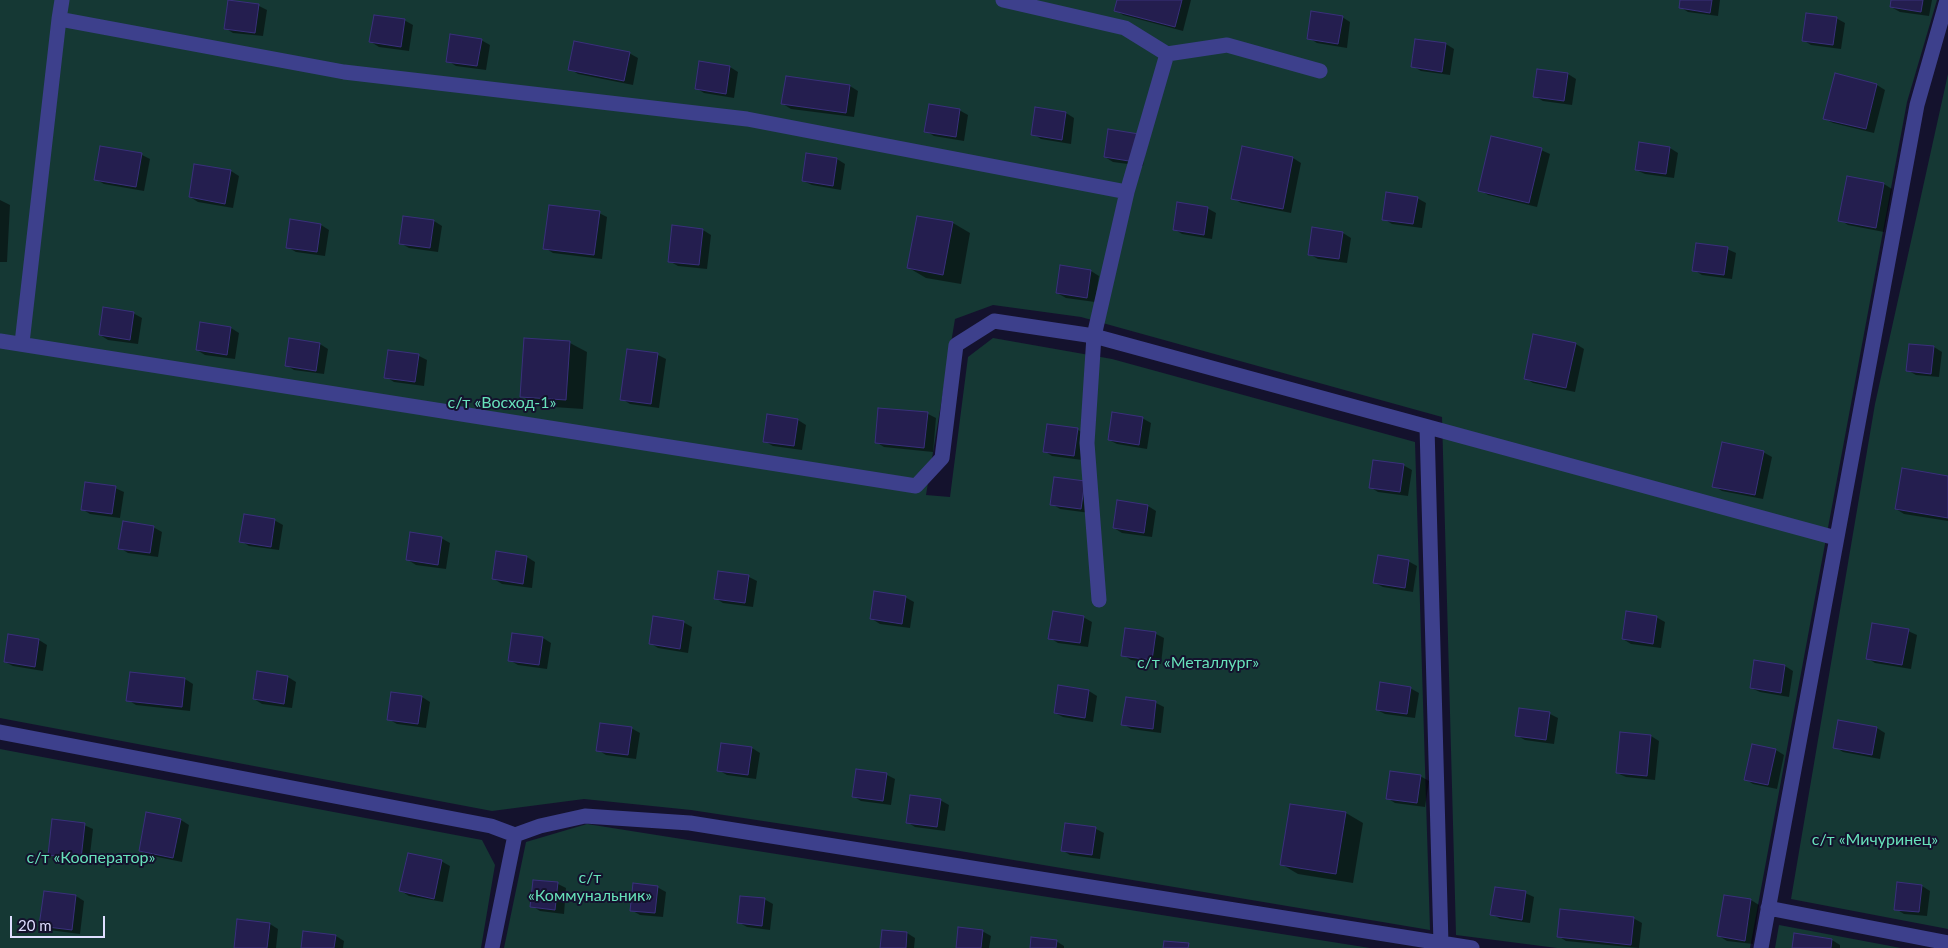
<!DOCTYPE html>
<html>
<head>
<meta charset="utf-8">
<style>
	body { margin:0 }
	#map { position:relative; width:1948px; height:948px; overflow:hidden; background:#14122d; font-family:Lato,sans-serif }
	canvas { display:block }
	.scale { position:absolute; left:10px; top:916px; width:95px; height:22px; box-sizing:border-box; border:2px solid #dfdeff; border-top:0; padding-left:6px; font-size:15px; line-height:18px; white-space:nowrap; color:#dfdeff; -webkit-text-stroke:4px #14122d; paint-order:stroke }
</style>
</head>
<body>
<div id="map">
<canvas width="1948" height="948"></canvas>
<div class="scale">20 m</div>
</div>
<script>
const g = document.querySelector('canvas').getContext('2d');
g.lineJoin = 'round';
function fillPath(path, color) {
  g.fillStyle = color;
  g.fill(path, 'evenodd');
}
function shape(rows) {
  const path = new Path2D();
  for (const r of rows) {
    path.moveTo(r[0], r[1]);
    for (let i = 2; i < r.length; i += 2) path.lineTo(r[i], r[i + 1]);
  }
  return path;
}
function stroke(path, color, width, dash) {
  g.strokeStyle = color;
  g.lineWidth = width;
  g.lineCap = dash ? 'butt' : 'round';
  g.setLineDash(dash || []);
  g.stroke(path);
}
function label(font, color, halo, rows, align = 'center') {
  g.font = font + ' Lato,sans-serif';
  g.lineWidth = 4;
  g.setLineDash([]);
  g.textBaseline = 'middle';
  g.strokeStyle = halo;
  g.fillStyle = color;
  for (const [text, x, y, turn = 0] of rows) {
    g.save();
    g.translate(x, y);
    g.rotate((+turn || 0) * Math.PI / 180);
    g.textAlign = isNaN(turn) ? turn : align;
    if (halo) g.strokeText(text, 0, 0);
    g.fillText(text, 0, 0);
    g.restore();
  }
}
fillPath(shape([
	[0,0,1937,0,1907,102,1750,948,1557,948,1456,935,1442,417,1081,317,993,305,955,319,926,495,950,497,968,357,993,338,1112,359,1415,442,1430,930,960,851,691,810,584,799,492,811,0,718],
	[1948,74,1948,929,1791,899,1875,404],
	[0,749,482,840,495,865,481,948,0,948],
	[587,824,1370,948,504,948,526,842],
	[1779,925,1901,948,1775,948]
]), '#153834');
fillPath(shape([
	[1118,0,1191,0,1183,31,1123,15,1115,10],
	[1681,0,1720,0,1718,16,1688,12,1680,7],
	[1892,0,1932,0,1929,16,1900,12,1891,7],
	[259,6,267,10,263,36,233,33,225,28],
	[1342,17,1350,22,1347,48,1317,43,1309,38],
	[1836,18,1845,23,1841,49,1811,45,1803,40],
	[404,20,413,25,409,51,379,47,371,42],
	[481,40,490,45,486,70,456,66,448,61],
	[1446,44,1454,49,1450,75,1421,71,1412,66],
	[629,53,638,58,633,85,578,74,570,69],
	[730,67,738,72,734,98,704,93,696,88],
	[1538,70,1568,74,1576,79,1572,105,1543,101,1534,96],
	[1877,85,1885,90,1874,133,1833,123,1825,119],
	[850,86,858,91,854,117,791,109,783,104],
	[1036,108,1066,113,1074,118,1071,144,1041,139,1033,134],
	[959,110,968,115,964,141,934,136,926,131],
	[1147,140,1143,166,1113,162,1105,157],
	[1640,144,1670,148,1678,153,1674,178,1645,174,1636,170],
	[1243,148,1293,158,1301,163,1291,213,1241,203,1233,198],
	[1541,150,1550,154,1537,207,1488,195,1480,190],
	[142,155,150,159,144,191,104,184,95,179],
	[837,159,845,164,841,190,812,185,803,181],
	[231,171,239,176,233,208,198,202,190,197],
	[1848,177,1884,184,1892,189,1884,232,1848,225,1840,220],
	[1417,198,1426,203,1422,228,1392,224,1384,219],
	[0,200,10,205,7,262,0,262],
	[1207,208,1216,213,1212,239,1182,234,1174,229],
	[599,213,607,217,602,259,553,253,545,248],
	[918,217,953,223,970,233,961,284,926,278,909,268],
	[434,221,442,226,438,252,409,248,400,243],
	[321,225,329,230,325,256,296,252,287,247],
	[703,230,711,235,707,269,678,266,669,261],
	[1343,233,1351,238,1347,263,1318,259,1309,254],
	[1727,249,1736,253,1732,279,1702,275,1694,270],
	[1091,271,1099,276,1095,302,1066,298,1057,293],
	[133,313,142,318,138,344,108,340,100,335],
	[231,328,239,333,235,359,205,355,197,350],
	[1534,335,1576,344,1584,349,1575,392,1533,383,1525,378],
	[526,339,570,343,587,352,583,409,538,406,521,396],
	[320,344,328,349,324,374,294,370,286,365],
	[1934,347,1942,352,1939,377,1916,375,1907,370],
	[628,350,658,355,666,359,659,408,630,404,622,399],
	[389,351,419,356,427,360,424,386,394,382,386,377],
	[928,414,936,418,933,452,884,447,876,442],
	[768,416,798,420,806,425,802,450,773,446,764,441],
	[1142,418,1151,423,1147,449,1117,444,1109,440],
	[1078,430,1086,434,1082,460,1052,456,1044,451],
	[1763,452,1772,457,1763,499,1722,491,1714,486],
	[1403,465,1412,470,1408,496,1378,492,1370,487],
	[1948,477,1948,521,1904,514,1896,509],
	[1093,487,1090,513,1060,509,1052,504],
	[115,488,124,492,120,518,90,514,82,509],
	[1148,506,1156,511,1152,537,1122,533,1114,528],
	[274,520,283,525,279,550,249,546,241,541],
	[153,527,162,532,158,557,128,553,120,548],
	[441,538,450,543,446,569,416,565,408,560],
	[497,553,527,557,535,562,532,588,502,584,494,579],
	[1408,561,1417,566,1413,592,1383,587,1375,583],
	[749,577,757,581,753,607,723,603,715,598],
	[905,597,914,602,910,628,880,624,872,619],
	[1083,617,1092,622,1088,647,1058,643,1050,638],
	[1656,617,1665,622,1661,648,1631,644,1623,639],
	[683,622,692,627,688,653,658,648,650,643],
	[1126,629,1156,634,1164,638,1161,664,1131,660,1123,655],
	[1908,631,1917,635,1911,669,1875,663,1867,658],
	[543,638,551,643,547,669,518,665,509,660],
	[39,640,47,645,43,671,13,666,5,662],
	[1785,666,1793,671,1789,697,1760,692,1751,688],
	[288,677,296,682,292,708,262,704,254,699],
	[185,679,193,684,190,711,136,705,128,700],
	[1410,688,1419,693,1415,718,1385,714,1377,710],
	[1089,691,1097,696,1093,722,1063,717,1055,713],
	[422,697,430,702,426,728,397,724,388,719],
	[1127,698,1156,703,1164,707,1161,733,1131,729,1123,724],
	[1520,709,1550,714,1558,718,1554,744,1525,740,1516,735],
	[631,728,640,733,636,759,606,755,598,750],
	[1877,728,1885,733,1880,759,1843,752,1835,747],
	[1651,736,1659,741,1655,780,1626,777,1617,773],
	[1753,745,1776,750,1784,755,1777,789,1753,784,1745,779],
	[752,748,760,753,756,779,727,775,718,770],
	[887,775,895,779,891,805,861,801,853,796],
	[1420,776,1429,781,1425,807,1395,803,1387,798],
	[940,800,949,805,945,831,915,827,907,822],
	[1346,813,1363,823,1353,883,1298,874,1281,864],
	[181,820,189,825,182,862,148,855,140,851],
	[84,825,93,829,89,863,58,859,49,854],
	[1096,829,1104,833,1100,859,1070,855,1062,850],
	[441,861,450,866,443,902,409,896,401,891],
	[534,882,558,884,566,888,564,914,540,911,532,906],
	[1898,884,1922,886,1930,891,1927,916,1904,914,1896,909],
	[657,887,666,892,663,917,640,915,631,910],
	[1525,893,1534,897,1530,923,1500,919,1492,914],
	[76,896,84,901,80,934,49,930,41,925],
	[1725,896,1751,900,1759,905,1753,944,1727,941,1719,936],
	[764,899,773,904,770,930,747,927,738,922],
	[1633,918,1642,923,1639,948,1566,941,1558,936],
	[270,924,278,929,276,948,235,948],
	[982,931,991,936,989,948,957,948],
	[907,933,915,938,914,948,881,948],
	[1795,934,1832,940,1840,945,1840,948,1793,948],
	[336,936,344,941,343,948,303,948],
	[1056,941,1064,946,1064,948,1032,948]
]), '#0007');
const building = shape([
	[228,0,259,4,255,33,224,29,228,0],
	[1117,0,1182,0,1175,27,1114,11,1117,0],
	[1680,0,1712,0,1710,13,1679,8,1680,0],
	[1891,0,1923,0,1921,12,1890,7,1891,0],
	[1311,11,1343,16,1338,44,1307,39,1311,11],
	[1806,13,1837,17,1833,45,1802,41,1806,13],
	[374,15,405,19,401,47,369,42,374,15],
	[450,34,482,39,477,66,446,62,450,34],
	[1415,39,1446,43,1442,72,1411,67,1415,39],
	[574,41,630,52,624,81,568,70,574,41],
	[699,61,730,66,726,94,695,89,699,61],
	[1537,69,1568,73,1564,101,1533,97,1537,69],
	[1835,73,1877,84,1866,129,1823,119,1835,73],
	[786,76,850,85,846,113,781,104,786,76],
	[929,104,960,109,956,137,924,132,929,104],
	[1035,107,1066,112,1062,140,1031,135,1035,107],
	[1108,129,1139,134,1135,162,1104,157,1108,129],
	[1491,136,1542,148,1529,203,1478,191,1491,136],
	[1639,142,1670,147,1666,174,1635,170,1639,142],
	[100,146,142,153,136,187,94,180,100,146],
	[1242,146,1293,157,1283,209,1231,199,1242,146],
	[806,153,837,158,833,186,802,181,806,153],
	[194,164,231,170,225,204,189,197,194,164],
	[1847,176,1884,183,1876,228,1838,221,1847,176],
	[1386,192,1418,197,1413,224,1382,220,1386,192],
	[1177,202,1208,207,1204,235,1173,230,1177,202],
	[549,205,600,211,594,255,543,249,549,205],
	[403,216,434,220,430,248,399,244,403,216],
	[917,216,953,222,943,275,907,268,917,216],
	[290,219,321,224,317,252,286,248,290,219],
	[672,225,703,229,699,265,668,262,672,225],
	[1312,227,1343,232,1339,259,1308,255,1312,227],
	[1696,243,1728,247,1724,275,1692,271,1696,243],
	[1060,265,1091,270,1087,298,1056,293,1060,265],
	[103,307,134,312,130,340,99,335,103,307],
	[200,322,231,327,227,355,196,350,200,322],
	[1533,334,1576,343,1566,388,1524,379,1533,334],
	[289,338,320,343,316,371,285,366,289,338],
	[524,338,570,341,566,400,520,397,524,338],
	[1909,344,1934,346,1931,374,1906,371,1909,344],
	[627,349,658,353,651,404,620,400,627,349],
	[388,350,419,354,415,382,384,378,388,350],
	[878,408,928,412,924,448,875,443,878,408],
	[1112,412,1143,417,1139,445,1108,440,1112,412],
	[767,414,798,419,794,446,763,442,767,414],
	[1047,424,1078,428,1074,456,1043,452,1047,424],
	[1722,442,1764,451,1755,495,1712,487,1722,442],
	[1373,460,1404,464,1400,492,1369,488,1373,460],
	[1902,468,1948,476,1948,518,1895,509,1902,468],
	[1054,477,1085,481,1081,509,1050,505,1054,477],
	[85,482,116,486,112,514,81,510,85,482],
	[1117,500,1148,505,1144,533,1113,528,1117,500],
	[244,514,275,519,271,547,239,542,244,514],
	[123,521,154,526,150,553,118,549,123,521],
	[410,532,442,537,438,565,406,560,410,532],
	[496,551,527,556,523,584,492,579,496,551],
	[1378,555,1409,560,1405,588,1373,583,1378,555],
	[718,571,749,575,745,603,714,599,718,571],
	[874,591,906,596,902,624,870,619,874,591],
	[1053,611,1084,616,1080,643,1048,639,1053,611],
	[1626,611,1657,616,1653,644,1622,639,1626,611],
	[653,616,684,621,680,649,649,644,653,616],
	[1872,623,1909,629,1902,665,1866,659,1872,623],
	[1125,628,1156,632,1152,660,1121,656,1125,628],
	[512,633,543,637,539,665,508,661,512,633],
	[8,634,39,639,35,667,4,662,8,634],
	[1754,660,1785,665,1781,693,1750,688,1754,660],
	[257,671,288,676,284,704,253,699,257,671],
	[130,672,185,678,182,707,126,701,130,672],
	[1380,682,1411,687,1407,714,1376,710,1380,682],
	[1058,685,1089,690,1085,718,1054,713,1058,685],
	[391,692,422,696,418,724,387,720,391,692],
	[1126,697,1156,701,1153,729,1121,725,1126,697],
	[1519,708,1550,712,1546,740,1515,736,1519,708],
	[1838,720,1877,727,1872,755,1833,748,1838,720],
	[600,723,632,727,628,755,596,751,600,723],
	[1620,732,1651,735,1647,776,1616,773,1620,732],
	[721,743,752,747,748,775,717,771,721,743],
	[1752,744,1776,749,1768,785,1744,780,1752,744],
	[856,769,887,773,883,801,852,797,856,769],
	[1390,771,1421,775,1417,803,1386,799,1390,771],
	[910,795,941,799,937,827,906,823,910,795],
	[1290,804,1346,812,1336,874,1280,865,1290,804],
	[146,812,181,819,173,858,139,851,146,812],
	[52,819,85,823,81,859,48,855,52,819],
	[1065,823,1096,827,1092,855,1061,851,1065,823],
	[408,853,442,860,434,899,399,891,408,853],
	[533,880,558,882,555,910,530,907,533,880],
	[1897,882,1922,885,1919,912,1894,910,1897,882],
	[633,883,658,886,655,913,630,911,633,883],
	[1495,887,1526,891,1522,920,1490,915,1495,887],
	[44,891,76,895,72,930,39,926,44,891],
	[1724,895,1751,899,1745,941,1717,936,1724,895],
	[740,896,765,898,762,926,737,923,740,896],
	[1560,909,1634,917,1631,945,1557,937,1560,909],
	[237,919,270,923,267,948,234,948,237,919],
	[958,927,983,930,981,948,956,948,958,927],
	[882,930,907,932,906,948,880,948,882,930],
	[303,931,336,935,334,948,301,948,303,931],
	[1794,933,1832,939,1831,948,1792,948,1794,933],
	[1031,937,1057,940,1056,948,1030,948,1031,937],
	[1164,941,1189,943,1188,948,1163,948,1164,941]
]);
fillPath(building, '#241e4f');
stroke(building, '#39307b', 1);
stroke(shape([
	[1003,0,1125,28,1167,54,1227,45,1320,71],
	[59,19,62,0],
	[0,341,916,486,942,458,956,345,994,321,1094,336,1836,538],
	[22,343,59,19,344,72,747,119,1127,192],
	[1427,427,1441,944],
	[1099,600,1087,443,1094,336,1127,192,1167,54],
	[0,732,491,826,515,835,492,948],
	[515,835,540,826,585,816,690,823,1472,948],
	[1768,908,1948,943],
	[1761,948,1917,105,1947,0]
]), '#3d408c', 15);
label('16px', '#67e2ba', '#14122d', [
	["с/т «Восход-1»",502,403],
	["с/т «Металлург»",1198,663],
	["с/т «Мичуринец»",1875,840],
	["с/т «Кооператор»",91,858],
	["с/т",590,878],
	["«Коммунальник»",590,896]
]);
</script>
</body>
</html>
